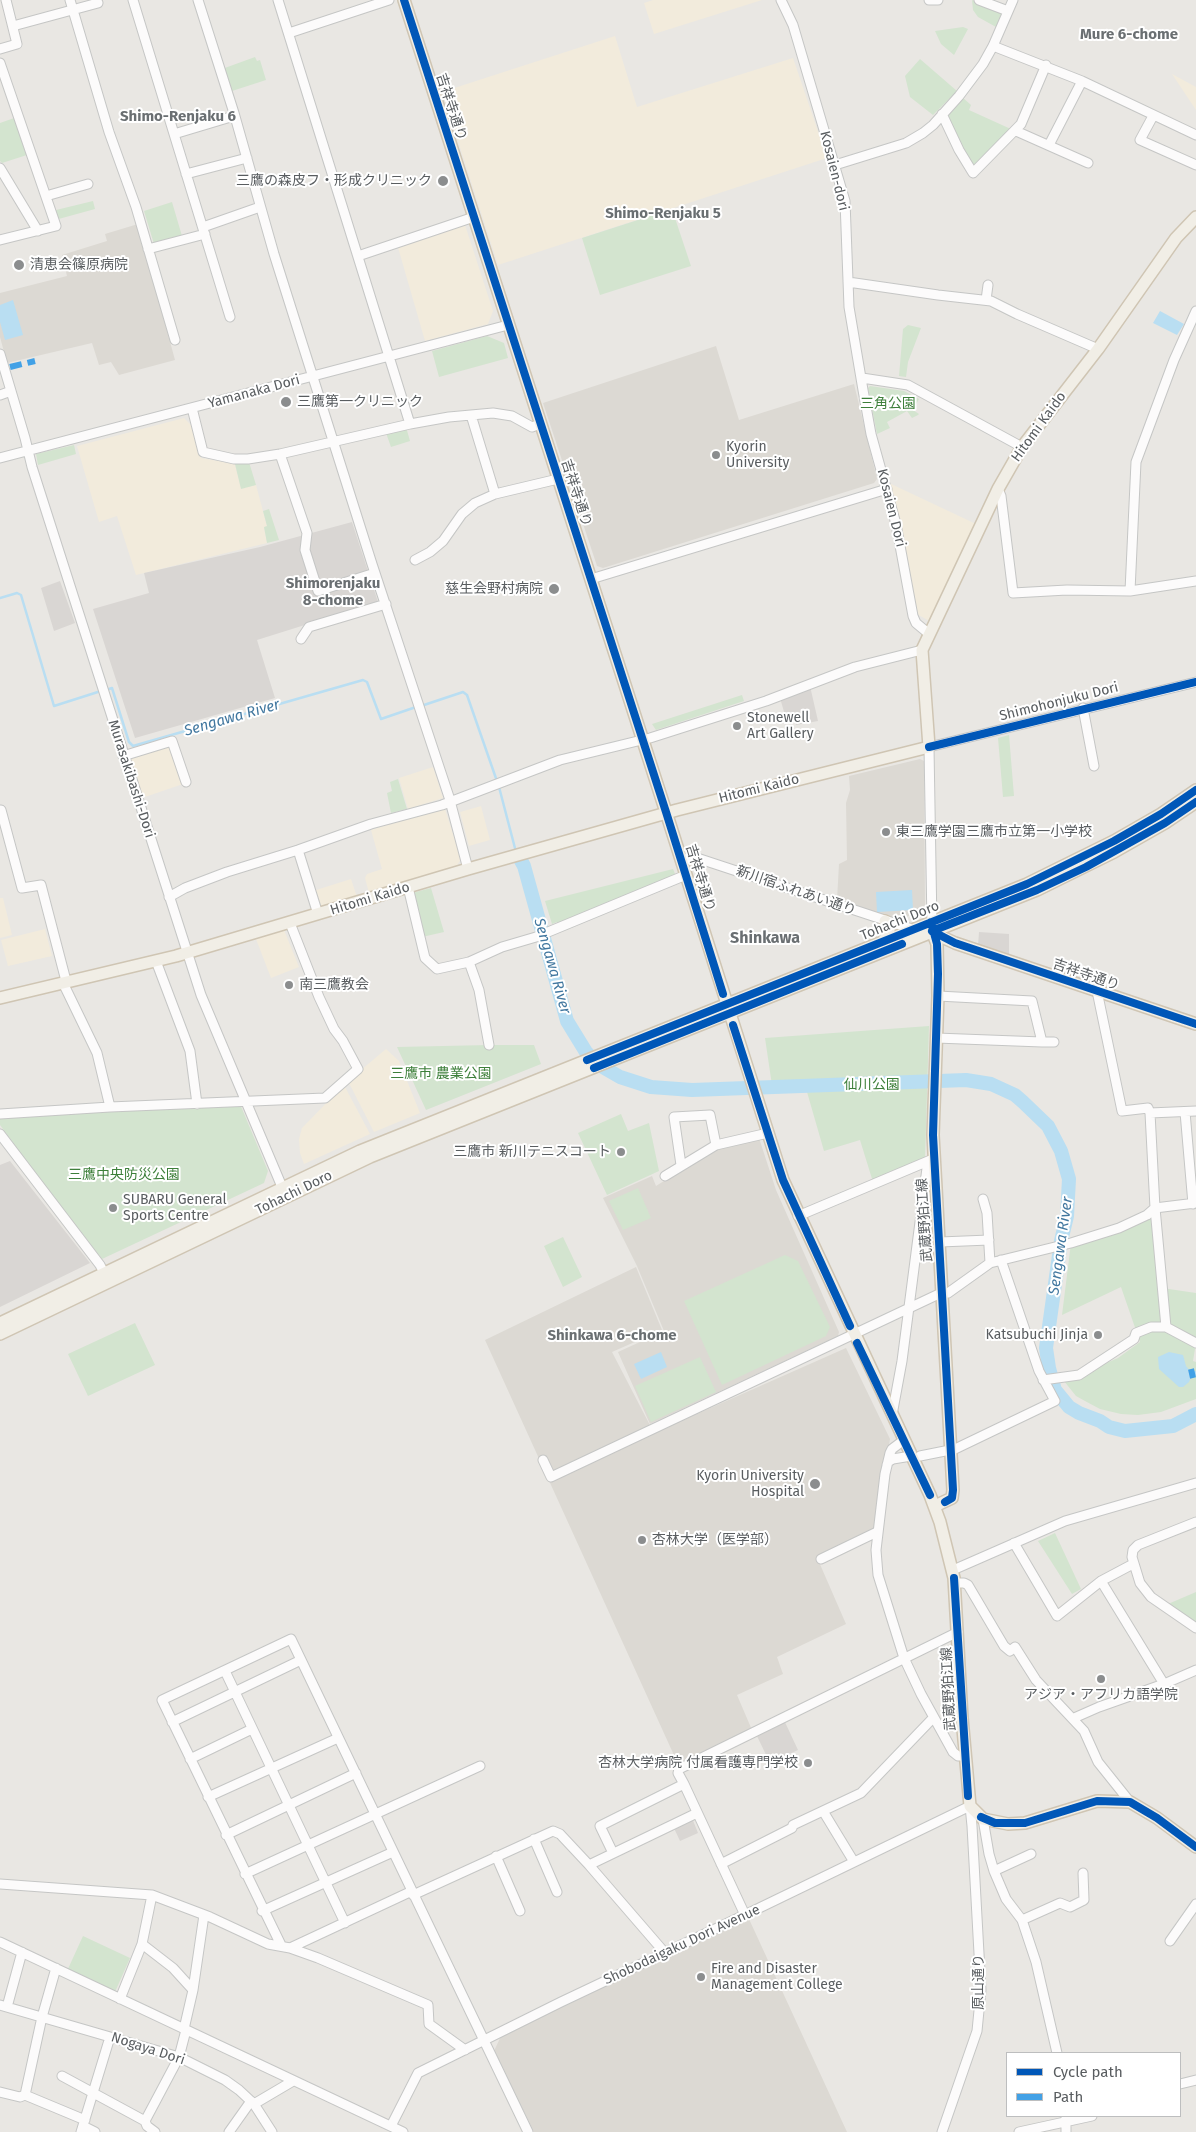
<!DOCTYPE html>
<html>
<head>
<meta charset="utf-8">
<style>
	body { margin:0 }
	#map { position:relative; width:1196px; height:2132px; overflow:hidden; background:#e9e7e3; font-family:"Fira Sans",sans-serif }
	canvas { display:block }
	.legend { position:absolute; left:1006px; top:2052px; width:175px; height:65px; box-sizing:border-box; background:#fff; border:1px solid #bdbebf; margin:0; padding:6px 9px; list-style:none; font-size:15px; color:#595d60 }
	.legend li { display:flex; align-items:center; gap:10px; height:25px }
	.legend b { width:25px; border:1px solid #bdbebf }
</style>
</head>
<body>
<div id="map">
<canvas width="1196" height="2132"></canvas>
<ul class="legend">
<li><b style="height:6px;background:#0057b8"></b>Cycle path</li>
<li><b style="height:6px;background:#42a1e6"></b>Path</li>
</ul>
</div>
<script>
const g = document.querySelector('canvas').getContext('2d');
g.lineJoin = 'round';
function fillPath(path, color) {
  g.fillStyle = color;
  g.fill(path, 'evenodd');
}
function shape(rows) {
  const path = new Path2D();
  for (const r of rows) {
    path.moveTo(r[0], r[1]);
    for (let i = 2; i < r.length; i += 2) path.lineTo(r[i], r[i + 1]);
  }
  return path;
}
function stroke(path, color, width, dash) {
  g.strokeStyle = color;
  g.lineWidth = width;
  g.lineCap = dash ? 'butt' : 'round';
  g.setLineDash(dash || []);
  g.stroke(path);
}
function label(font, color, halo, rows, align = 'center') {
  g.font = font + ' "Fira Sans","Noto Sans JP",sans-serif';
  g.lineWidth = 4;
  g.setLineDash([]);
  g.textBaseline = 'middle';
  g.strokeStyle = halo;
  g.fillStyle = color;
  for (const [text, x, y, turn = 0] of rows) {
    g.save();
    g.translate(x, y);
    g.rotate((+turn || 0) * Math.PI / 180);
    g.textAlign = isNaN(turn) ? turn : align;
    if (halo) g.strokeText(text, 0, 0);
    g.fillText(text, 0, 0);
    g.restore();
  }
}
fillPath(shape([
	[653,0,762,0,654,34,644,3],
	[615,36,637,107,793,58,827,158,498,265,442,92],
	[1172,74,1196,87,1196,110],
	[464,222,493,311,488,324,425,341,397,244],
	[184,418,191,425,201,458,235,464,241,488,256,485,267,526,264,528,267,543,136,575,117,516,99,522,77,446],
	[889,483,976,524,931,622,915,613],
	[169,743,183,784,142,798,128,757],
	[433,767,443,798,408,809,399,778],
	[444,806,461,859,456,867,369,893,365,878,367,874,382,869,371,830],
	[481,806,490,840,469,846,460,812],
	[351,879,357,897,319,909,313,891],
	[0,898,3,898,12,935,0,938],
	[45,929,52,956,8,966,1,940],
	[284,930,299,967,271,978,256,939],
	[386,1049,399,1061,420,1113,374,1132,348,1081],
	[344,1085,370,1134,304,1164,300,1153,299,1139,302,1128]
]), '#f2ebdc');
fillPath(shape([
	[352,522,378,602,257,640,275,698,135,738,93,609,149,593,144,573,260,547],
	[60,581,75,623,54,631,41,588],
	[810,686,818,721,796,725,795,719,787,722,780,698],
	[979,932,1009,934,1009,956,978,946],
	[10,1161,90,1263,0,1307,0,1165],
	[784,1720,798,1750,770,1763,756,1734],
	[692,1818,698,1833,680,1841,673,1826]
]), '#d9d6d3');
fillPath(shape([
	[138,224,175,360,119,375,111,362,99,365,92,343,7,363,0,337,0,293,67,276,62,255,107,241,105,234],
	[716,346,739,420,854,384,877,479,874,483,603,568,597,566,543,403],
	[920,759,924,761,925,908,900,920,837,900,839,864,847,860,846,803,850,790,849,776],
	[759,1138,776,1190,839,1332,838,1336,650,1424,618,1352,664,1331,637,1266,603,1198,652,1176,656,1186,716,1148],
	[636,1267,662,1330,612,1352,654,1433,846,1348,890,1439,874,1531,819,1562,846,1624,777,1657,783,1674,737,1695,752,1730,678,1764,485,1340],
	[749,1919,847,2132,534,2132,494,2051,502,2034]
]), '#dcd9d3');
fillPath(shape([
	[972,0,1002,13,996,27,978,17,973,10],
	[963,27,968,29,954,55,941,44,935,31],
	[255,57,257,61,260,60,266,80,229,92,222,69],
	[920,59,957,91,933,115,910,97,905,76],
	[962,97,971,105,969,110,1013,130,973,170,946,116],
	[17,117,30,154,2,163,0,161,0,123],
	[93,201,95,209,55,220,52,211],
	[172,202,182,236,154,244,144,211],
	[672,209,691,266,600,295,582,238],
	[908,325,921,328,908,362,906,377,899,376,903,329],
	[487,336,504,343,508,358,439,377,432,351],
	[870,386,904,391,919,399,913,410,919,414,918,415,912,418,907,411,887,422,890,428,877,434,868,388],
	[406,427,410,441,391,447,386,433],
	[74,445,76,454,38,465,36,454],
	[249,462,256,485,241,489,235,464],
	[269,509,279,540,267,543,264,527,267,526,263,511],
	[742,695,744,701,656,730,652,724],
	[1009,735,1014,796,1003,797,998,738],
	[398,779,407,809,391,813,387,793,392,791,390,782],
	[673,869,676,876,558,925,557,922,552,924,545,901],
	[431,888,444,932,422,937,412,893],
	[929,1026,925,1160,873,1182,860,1140,824,1151,807,1092,773,1092,765,1038],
	[489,1045,534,1045,541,1064,426,1110,397,1047],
	[240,1104,268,1171,264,1183,102,1259,38,1177,0,1125,0,1116],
	[621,1114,628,1131,649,1123,659,1171,607,1195,578,1133],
	[638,1188,651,1218,623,1230,609,1201],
	[1155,1208,1162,1288,1196,1293,1196,1343,1193,1361,1196,1362,1196,1399,1161,1412,1138,1415,1121,1414,1100,1409,1085,1401,1076,1396,1064,1381,1118,1358,1140,1342,1121,1287,1062,1315,1071,1243],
	[563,1237,582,1277,563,1287,544,1246],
	[785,1255,798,1261,830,1327,826,1336,722,1385,684,1301],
	[135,1323,155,1365,88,1396,68,1354],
	[700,1357,716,1392,651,1422,635,1386],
	[1055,1533,1081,1589,1072,1594,1038,1541],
	[1196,1592,1196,1623,1168,1604],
	[83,1936,130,1958,115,1992,67,1971]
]), '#d3e4cf');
fillPath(shape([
	[13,300,23,335,5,340,0,322,0,305],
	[1160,311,1184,324,1177,335,1153,323],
	[912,890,913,910,877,912,876,892],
	[661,1352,667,1367,641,1379,634,1364],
	[1169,1352,1183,1355,1186,1366,1190,1371,1196,1371,1196,1376,1191,1377,1189,1382,1183,1387,1179,1387,1159,1369,1158,1357]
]), '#b9def2');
stroke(shape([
	[0,598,17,593,21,595,54,706,101,691],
	[106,690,112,688,129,742,133,746,363,680,367,682,381,719,416,707],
	[421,706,463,692,467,695,499,787,516,852]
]), '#b9def2', 2.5);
stroke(shape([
	[519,857,524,866,567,1021,586,1052,601,1066,620,1077,651,1087,692,1090,966,1080,991,1084,1015,1095,1023,1102,1048,1126,1061,1151,1069,1179,1067,1216,1061,1241,1046,1348,1049,1368,1055,1390,1069,1407,1079,1413,1100,1421,1109,1427,1125,1431,1173,1426,1196,1414]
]), '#b9def2', 14);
const minor = shape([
	[70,0,109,132,136,207,175,340],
	[133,0,230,317],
	[198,0,234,113,274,254,372,564,449,797,468,869],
	[781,0,793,25,845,201,849,307,863,390,871,434,896,524,913,616,916,623,928,633],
	[929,0,938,0],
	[979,0,1008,11],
	[13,26,98,3],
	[289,33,389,0],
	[993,46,1082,81,1196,135],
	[0,49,17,44,6,0],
	[0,63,56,226,0,240],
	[942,114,959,150,973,173,1021,124,1046,65],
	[1153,116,1140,140,1196,165],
	[1016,131,1088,163],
	[174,134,234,116],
	[1049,145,1082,81],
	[835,165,906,143,923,133,933,125,959,96,983,64,993,46,1013,0],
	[0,168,38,231],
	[186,174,247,158],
	[46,196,88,184],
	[203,227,260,207],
	[148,249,205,234],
	[358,256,474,217],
	[848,282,938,295,991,301,1017,314,1098,349],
	[986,300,988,285],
	[0,354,25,438,32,467,201,995,285,1194],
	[862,378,908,385,1022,447],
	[0,395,11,391],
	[192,408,203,452,234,459,248,459,280,454,410,424,278,0],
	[471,415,495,494],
	[410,424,449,417,493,413,512,416,532,427,540,424],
	[280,454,307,533,305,550,318,591,375,573],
	[0,458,508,325],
	[998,489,1001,496,1013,593,1067,590,1130,591,1196,581],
	[415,560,430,552,443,541,462,514,475,503,495,494,558,479],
	[591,579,887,489],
	[1130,591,1136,462,1174,360,1196,311],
	[301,639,309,627,386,604],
	[1083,708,1094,766],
	[123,756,172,741,186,782],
	[1,810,22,888,41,885,65,977,65,987,97,1053,110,1107],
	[298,850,317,911],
	[682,864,685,859,694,857,912,929],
	[408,887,425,958,437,969,469,962,502,947,536,937,686,875],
	[169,897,185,888,227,872,298,850,371,824,442,805,560,760,650,738,766,701,855,667,922,650],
	[932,926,929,747,1196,682],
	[156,961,190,1051,197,1104],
	[469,962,479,990,489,1045],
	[1097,991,1122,1111,1148,1108,1150,1113,1155,1208,1166,1327],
	[936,1038,1042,1042,1032,1001,938,996],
	[1042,1042,1054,1042],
	[1185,1112,1193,1204],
	[1150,1113,1196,1111],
	[0,1114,110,1107,325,1098,358,1069,343,1041,334,1029,319,997,290,923],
	[0,1134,100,1265,106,1277],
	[681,1165,674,1117,710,1115,716,1145],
	[665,1176,716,1145,768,1133],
	[983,1199,987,1213,990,1263],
	[798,1216,933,1159],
	[940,1242,989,1240],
	[1043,1380,1079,1375,1134,1339,1136,1333,1151,1327,1166,1327,1196,1343],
	[892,1415,902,1361,927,1168,934,1159],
	[904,1440,892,1449,890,1453,885,1474,876,1550,878,1575,904,1658,921,1694,953,1752,958,1756,965,1756],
	[920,1456,955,1449,1055,1401,1039,1371,1001,1260],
	[543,1460,551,1477,941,1293,948,1293,990,1263,1071,1243,1119,1228,1147,1215,1155,1208,1196,1203],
	[887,1465,888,1462,893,1459,911,1456],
	[1196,1522,1138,1545,1133,1550,1132,1557,1140,1583,1151,1597,1196,1628],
	[1014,1543,1057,1616,1101,1581,1133,1564],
	[821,1559,877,1532],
	[953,1570,1065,1521,1196,1483],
	[1101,1581,1164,1684],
	[955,1583,964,1583,968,1585,1004,1646,1010,1651,1015,1647,1036,1680,1084,1731,1098,1762,1130,1802],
	[225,1671,345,1923],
	[1074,1718,1099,1707,1164,1684,1196,1670],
	[172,1722,301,1660],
	[190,1759,252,1729],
	[208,1797,338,1738],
	[823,1811,854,1862],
	[983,1819,989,1854,994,1871,1006,1899,1022,1920,1036,1962,1057,2053],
	[226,1835,356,1773],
	[534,1839,557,1892],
	[613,1853,600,1826,684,1784],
	[496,1856,520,1911],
	[721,1864,792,1828,793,1825,861,1793,933,1718],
	[589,1865,697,1813],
	[994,1871,1031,1854],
	[245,1874,480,1766],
	[0,1884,152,1895,210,1917,268,1944,290,1948,318,1958,428,2005,429,2024,465,2050],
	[413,1895,553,1831,560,1834,589,1865,665,1953],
	[262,1911,393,1852],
	[745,1915,684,1784,678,1773,679,1769,958,1632],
	[1022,1920,1060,1903,1070,1907,1084,1900,1083,1873],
	[1170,1941,1196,1904],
	[0,1942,403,2132],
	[142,1944,173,1968,193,1990],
	[281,1945,162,1700,291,1639,528,2132],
	[290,1948,412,1891],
	[120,1999,142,1944,152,1895],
	[0,2005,179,2057,225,2080,239,2090,254,2104,272,2132],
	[7,2007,22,1952],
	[184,2029,193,1990,204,1915],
	[62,2076,145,2121,147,2126,155,2132],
	[1180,2084,1196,2080],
	[0,2092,20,2097,25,2095,85,2120],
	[25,2095,42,2017,56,1968],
	[254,2104,293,2081],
	[145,2121,179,2057,186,2030],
	[83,2126,95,2132],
	[391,2126,418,2073,561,2002,753,1911,970,1806,972,1826,981,1990,977,2031,942,2132],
	[81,2132,110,2037],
	[229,2132,251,2101],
	[1019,2132,1092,2116],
	[1066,2132,1066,2116]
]);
const major = shape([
	[404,0,666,812,783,1180,930,1495,940,1522,954,1578,962,1718,970,1806,983,1819,1008,1824,1025,1823,1097,1801,1130,1802,1157,1818,1196,1847],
	[929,931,955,943,1196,1024],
	[932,931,937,944,938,996,933,1135,953,1490,952,1498,935,1506],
	[883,941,889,933,889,927,885,921],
	[0,998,176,956,468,869,677,810,929,747,922,650,998,489,1022,447,1098,349,1176,238,1196,217],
	[0,1323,360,1151,1027,884,1114,841,1161,814,1196,790],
	[0,1334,370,1157,1037,890,1114,852,1165,823,1196,802]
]);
stroke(minor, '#c5c6c5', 11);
stroke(major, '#cfc5b3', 14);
stroke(minor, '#fcfbfb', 9);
stroke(major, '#f1eee6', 11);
stroke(shape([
	[10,367,35,361],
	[1191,1369,1193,1378]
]), '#42a1e6', 6, [12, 6]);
stroke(shape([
	[404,0,666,812,723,994],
	[929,747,1196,682],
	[931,922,937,944,938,974,933,1135,953,1490,952,1498,945,1502],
	[932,931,1037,890,1086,867,1165,823,1196,802],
	[932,931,955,943,1196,1024],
	[733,1025,783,1180,850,1326],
	[587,1060,1027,884,1114,841,1161,814,1196,790],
	[594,1068,902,944],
	[857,1343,930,1495],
	[954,1578,968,1796],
	[981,1817,995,1823,1025,1823,1097,1801,1130,1802,1157,1818,1196,1847]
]), '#0057b8', 8);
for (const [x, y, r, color] of [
	[443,181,6,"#8b8d8e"],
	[19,265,6,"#8b8d8e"],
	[286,402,6,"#8b8d8e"],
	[716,455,5,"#8b8d8e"],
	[554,589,6,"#8b8d8e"],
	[737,726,5,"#8b8d8e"],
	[886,832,5,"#8b8d8e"],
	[289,985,5,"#8b8d8e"],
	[621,1152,5,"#8b8d8e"],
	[113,1208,5,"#8b8d8e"],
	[1098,1335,5,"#8b8d8e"],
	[815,1484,6,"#8b8d8e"],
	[642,1540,5,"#8b8d8e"],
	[1101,1679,5,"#8b8d8e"],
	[808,1763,5,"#8b8d8e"],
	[701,1977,5,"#8b8d8e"]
]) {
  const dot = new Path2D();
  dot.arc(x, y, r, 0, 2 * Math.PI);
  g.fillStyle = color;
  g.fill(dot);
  stroke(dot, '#fff', 2);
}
label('14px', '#595d60', '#fff', [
	["吉祥寺通り",451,107,72],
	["Kosaien-dori",834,171,76],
	["Yamanaka Dori",254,392,-15],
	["Hitomi Kaido",1039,427,-54],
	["吉祥寺通り",576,493,72],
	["Kosaien Dori",891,508,76],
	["Shimohonjuku Dori",1059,702,-14],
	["Murasakibashi-Dori",131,779,72],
	["Hitomi Kaido",759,789,-14],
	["吉祥寺通り",700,878,73],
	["新川宿ふれあい通り",796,891,19],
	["Hitomi Kaido",370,899,-17],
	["Tohachi Doro",900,921,-22],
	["吉祥寺通り",1086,975,19],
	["Tohachi Doro",294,1193,-26],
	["武蔵野狛江線",925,1220,-94],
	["武蔵野狛江線",949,1689,-93],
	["Shobodaigaku Dori Avenue",682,1945,-25],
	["原山通り",979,1982,-90],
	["Nogaya Dori",148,2049,18]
]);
label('14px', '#595d60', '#fff', [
	["三鷹の森皮フ・形成クリニック",432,181,"right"],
	["清恵会篠原病院",30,265],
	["三鷹第一クリニック",297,402],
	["Kyorin",726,447],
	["University",726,463],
	["慈生会野村病院",543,589,"right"],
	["Stonewell",747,718],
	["Art Gallery",747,734],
	["東三鷹学園三鷹市立第一小学校",896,832],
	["南三鷹教会",299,985],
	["三鷹市 新川テニスコート",611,1152,"right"],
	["SUBARU General",123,1200],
	["Sports Centre",123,1216],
	["Katsubuchi Jinja",1088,1335,"right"],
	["Kyorin University",804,1476,"right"],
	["Hospital",804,1492,"right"],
	["杏林大学（医学部）",652,1540],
	["アジア・アフリカ語学院",1101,1695,"center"],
	["杏林大学病院 付属看護専門学校",798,1763,"right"],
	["Fire and Disaster",711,1969],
	["Management College",711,1985]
], 'left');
label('14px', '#3d7f3a', '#fff', [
	["三角公園",888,404],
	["三鷹市 農業公園",441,1074],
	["仙川公園",872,1085],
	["三鷹中央防災公園",124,1175]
]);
label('bold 15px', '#6a6f72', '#fff', [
	["Mure 6-chome",1129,35],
	["Shimo-Renjaku 6",178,117],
	["Shimo-Renjaku 5",663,214],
	["Shimorenjaku",333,584],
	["8-chome",333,601],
	["Shinkawa 6-chome",612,1336]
]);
label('italic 15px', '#41779f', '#fff', [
	["Sengawa River",232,718,-16],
	["Sengawa River",552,966,74],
	["Sengawa River",1061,1246,-82]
]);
label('bold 16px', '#6a6f72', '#fff', [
	["Shinkawa",765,939]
]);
</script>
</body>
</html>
